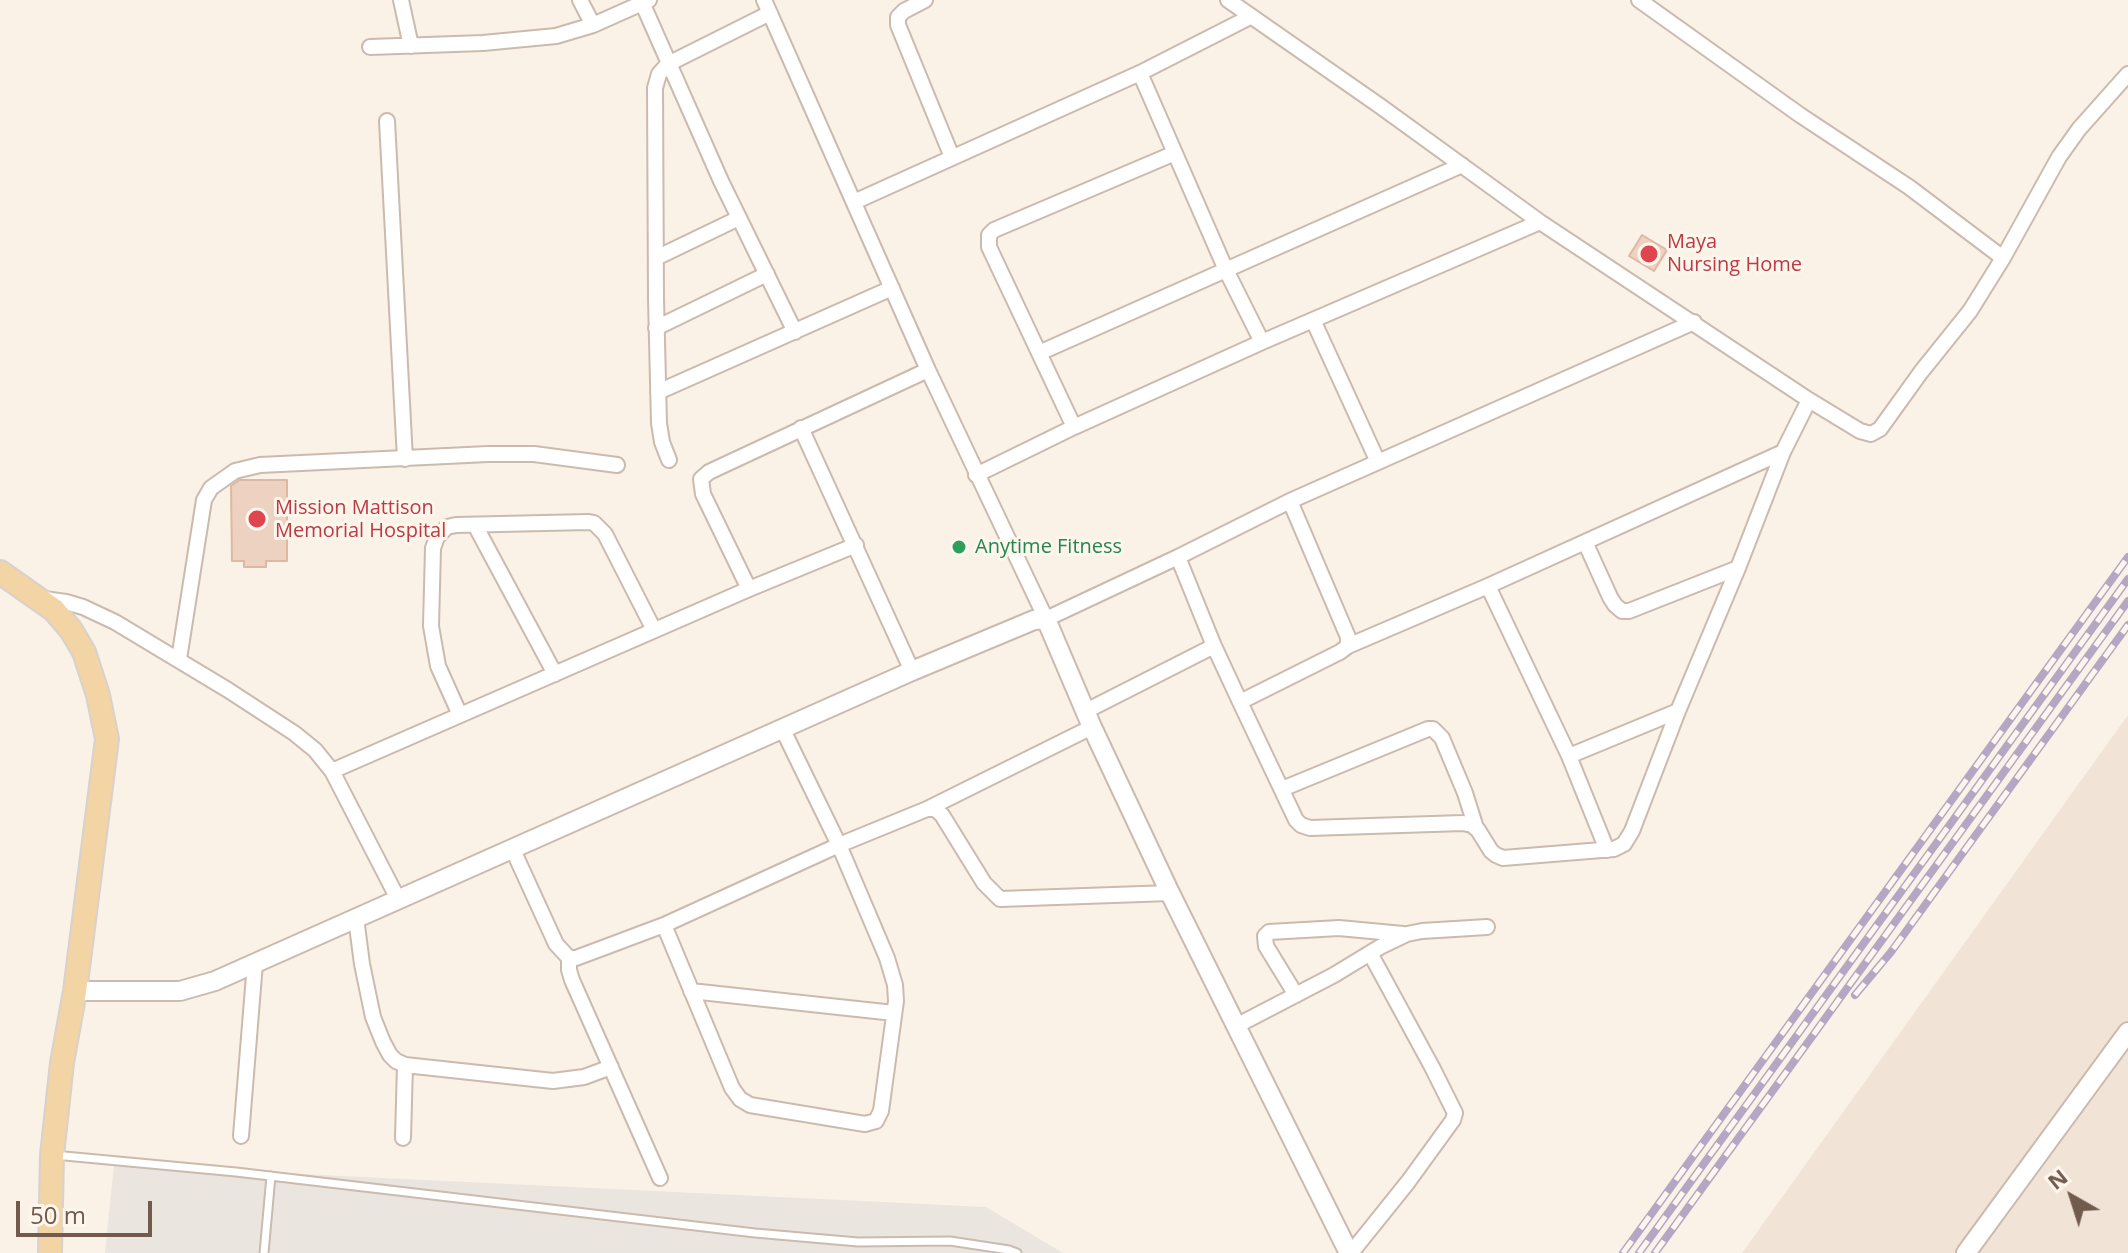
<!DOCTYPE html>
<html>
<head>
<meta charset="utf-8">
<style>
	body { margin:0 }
	#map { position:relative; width:2128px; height:1253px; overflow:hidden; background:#faf2e7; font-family:"Open Sans",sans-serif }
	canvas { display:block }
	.north { position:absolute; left:2032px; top:1157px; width:80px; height:80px; -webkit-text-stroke:6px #fdf6ed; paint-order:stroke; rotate:321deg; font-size:22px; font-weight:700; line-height:32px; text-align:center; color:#725a4d }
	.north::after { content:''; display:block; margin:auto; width:28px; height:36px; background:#725a4d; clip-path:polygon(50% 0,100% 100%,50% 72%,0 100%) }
	.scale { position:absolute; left:16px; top:1201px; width:136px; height:36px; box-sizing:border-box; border:4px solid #725a4d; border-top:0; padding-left:10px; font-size:24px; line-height:28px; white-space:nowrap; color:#725a4d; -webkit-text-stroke:6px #fdf6ed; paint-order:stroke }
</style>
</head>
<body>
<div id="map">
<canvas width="2128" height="1253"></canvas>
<div class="north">N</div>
<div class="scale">50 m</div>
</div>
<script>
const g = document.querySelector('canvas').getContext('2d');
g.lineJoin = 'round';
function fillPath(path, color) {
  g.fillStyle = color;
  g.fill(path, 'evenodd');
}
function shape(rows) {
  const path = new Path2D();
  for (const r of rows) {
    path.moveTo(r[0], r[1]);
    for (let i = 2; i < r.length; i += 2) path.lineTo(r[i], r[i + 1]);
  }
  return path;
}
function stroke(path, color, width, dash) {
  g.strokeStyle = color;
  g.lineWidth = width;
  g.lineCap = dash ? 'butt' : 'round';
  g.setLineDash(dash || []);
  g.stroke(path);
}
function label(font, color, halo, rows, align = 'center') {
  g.font = font + ' "Open Sans",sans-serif';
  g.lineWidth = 6;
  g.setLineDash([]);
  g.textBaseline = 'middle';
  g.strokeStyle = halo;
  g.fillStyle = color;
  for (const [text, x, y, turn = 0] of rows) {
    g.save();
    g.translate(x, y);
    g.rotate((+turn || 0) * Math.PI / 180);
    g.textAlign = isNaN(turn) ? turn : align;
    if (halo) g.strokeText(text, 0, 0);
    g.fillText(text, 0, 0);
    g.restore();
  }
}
fillPath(shape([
	[2128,715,2128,1253,1742,1253]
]), '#f1e4d6');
fillPath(shape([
	[114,1165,986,1207,1063,1253,105,1253]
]), '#ebe5e0');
const building = shape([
	[1642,235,1667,250,1654,271,1629,256,1642,235],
	[239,480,287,480,287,561,266,561,266,567,244,567,244,561,232,561,231,486,239,480]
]);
fillPath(building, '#edd1c1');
stroke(building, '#dfb8a2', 2);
const service = shape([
	[54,1155,236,1172,755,1233,858,1242,950,1241,1009,1250,1017,1253],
	[264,1253,271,1176]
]);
const minor = shape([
	[401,0,411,46],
	[580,0,593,25],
	[641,0,721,181,795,332],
	[764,0,928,370,1046,619,1178,557,1290,501,1694,322],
	[925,0,904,11,898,17,898,25,952,157],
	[1228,0,1380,106,1540,222,1809,400,1860,431,1871,434,1880,429,1921,372,1970,311,2003,258,2059,157,2079,129,2128,74],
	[1639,0,1800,115,1909,187,2003,258],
	[370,47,483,43,556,36,593,25,649,0],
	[1140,73,1226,270,1262,342],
	[387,121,405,459],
	[854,202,1140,73,1250,17],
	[656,258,739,218],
	[1313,320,1378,462],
	[656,328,767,274],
	[1039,353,1462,165],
	[658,392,892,288],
	[1074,427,989,247,989,235,994,230,1175,153],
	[801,428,912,671],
	[669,460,662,442,659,423,656,299,655,88,659,74,668,64,770,13],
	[976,475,1074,427,1262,342,1540,222],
	[1290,501,1348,637,1348,646,1340,652,1240,702,1296,820,1301,825,1310,828,1463,823,1472,825,1478,830,1491,851,1496,855,1503,858,1614,849,1624,844,1632,831,1678,711,1738,568,1783,452,1809,400],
	[475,525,555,674],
	[1585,542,1610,597,1615,605,1622,611,1629,611,1738,568],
	[1178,557,1214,646,1240,702],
	[1488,586,1569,756,1607,850],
	[749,589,703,494,701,479,709,472,928,370],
	[44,599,66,602,83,607,115,622,228,690,294,733,315,750,332,771,398,899],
	[1348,646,1488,586,1783,452],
	[179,659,204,500,211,488,235,471,260,465,488,454,534,454,617,465],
	[1086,711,1214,646],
	[460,715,438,666,431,626,433,548,437,537,447,527,456,525,589,522,594,523,605,534,654,630],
	[1569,756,1678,711],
	[332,771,749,589,856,545],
	[1282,789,1428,729,1433,729,1442,738,1465,793,1476,828],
	[927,809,1092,727],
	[513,850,556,944,569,958,576,958,664,925,839,845,927,809,935,809,942,815,984,883,1000,899,1170,893],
	[356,918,362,964,373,1017,383,1042,390,1055,396,1061,405,1065,553,1081,584,1077,611,1067],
	[664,925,732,1088,740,1099,750,1105,865,1124,876,1121,881,1111,896,1001,895,985,887,958,839,845,783,730],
	[569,958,569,970,572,980,660,1178],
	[691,991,894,1013],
	[1296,995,1266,946,1265,936,1269,932,1339,928,1403,934],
	[1236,1026,1334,975,1380,947,1407,934,1422,931,1487,927],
	[241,1136,255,963],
	[403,1138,405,1065],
	[1351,1253,1408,1182,1453,1120,1455,1113,1432,1067,1370,953]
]);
const tertiary = shape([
	[75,991,180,991,215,981,912,671,1034,620,1046,619,1092,727,1170,893,1349,1253],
	[1966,1253,2128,1032]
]);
const primary = shape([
	[0,572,54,610,71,630,84,652,98,695,107,739,75,991,62,1063,52,1155,50,1253]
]);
stroke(service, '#cbbaae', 11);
stroke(minor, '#cbbaae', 18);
stroke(tertiary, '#cbbaae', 22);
stroke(primary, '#d8d1cd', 26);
stroke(service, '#fff', 7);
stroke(minor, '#fff', 14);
stroke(tertiary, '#fff', 18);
stroke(primary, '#f3d4a5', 22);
const rail = shape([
	[1855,995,1891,952,2128,625],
	[1623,1253,2128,557],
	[1639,1253,2128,579],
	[1655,1253,2128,601]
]);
stroke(rail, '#b5a6c3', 8);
stroke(rail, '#fdf6ed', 5, [15]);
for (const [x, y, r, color] of [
	[1649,254,10,"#e0444e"],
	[257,519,10,"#e0444e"],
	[959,547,8,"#2e9e5b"]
]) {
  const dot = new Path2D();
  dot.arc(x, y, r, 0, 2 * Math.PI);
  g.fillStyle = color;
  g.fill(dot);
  stroke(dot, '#fdf6ed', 3);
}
label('20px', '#be3a42', '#fdf6ed', [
	["Maya",1667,242],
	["Nursing Home",1667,265],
	["Mission Mattison",275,508],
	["Memorial Hospital",275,531]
], 'left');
label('20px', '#27864d', '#fdf6ed', [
	["Anytime Fitness",975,547]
], 'left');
</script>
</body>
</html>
